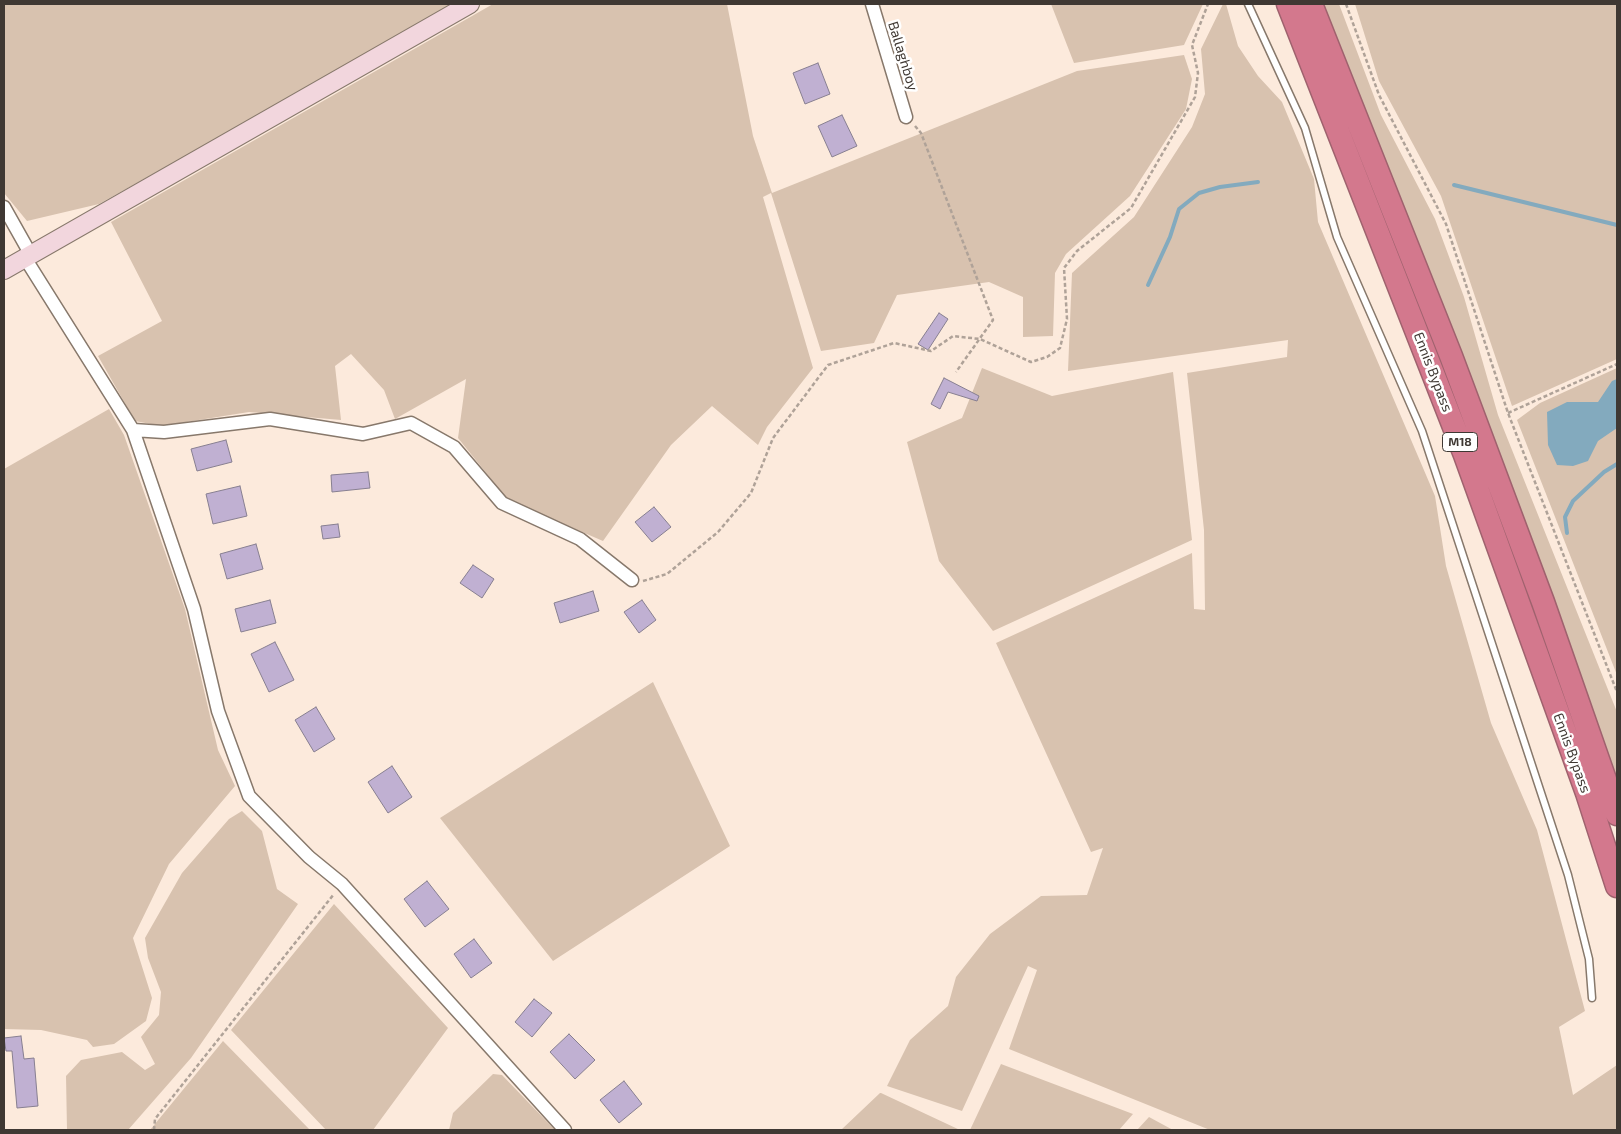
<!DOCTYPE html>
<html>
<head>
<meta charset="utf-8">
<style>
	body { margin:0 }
	#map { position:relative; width:1621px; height:1134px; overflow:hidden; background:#fceadc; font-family:"Exo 2",sans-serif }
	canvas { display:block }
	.frame { position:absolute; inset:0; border:5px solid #3f3833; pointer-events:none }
</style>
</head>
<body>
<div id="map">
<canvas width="1621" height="1134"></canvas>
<div class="frame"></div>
</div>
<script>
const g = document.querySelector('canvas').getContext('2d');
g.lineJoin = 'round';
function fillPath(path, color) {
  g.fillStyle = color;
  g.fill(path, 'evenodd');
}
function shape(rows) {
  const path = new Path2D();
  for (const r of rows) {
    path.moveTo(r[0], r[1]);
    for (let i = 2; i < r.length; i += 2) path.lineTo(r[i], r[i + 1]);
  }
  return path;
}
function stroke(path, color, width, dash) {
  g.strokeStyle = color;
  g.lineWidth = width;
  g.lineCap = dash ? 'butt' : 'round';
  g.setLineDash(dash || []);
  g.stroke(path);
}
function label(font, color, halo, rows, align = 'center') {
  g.font = font + ' "Exo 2",sans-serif';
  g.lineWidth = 5;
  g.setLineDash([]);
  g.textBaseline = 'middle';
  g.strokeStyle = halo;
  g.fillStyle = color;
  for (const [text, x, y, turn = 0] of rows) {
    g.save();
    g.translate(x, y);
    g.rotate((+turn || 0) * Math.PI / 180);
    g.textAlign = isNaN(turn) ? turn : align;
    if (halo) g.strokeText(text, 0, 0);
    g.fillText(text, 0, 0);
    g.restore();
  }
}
fillPath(shape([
	[4,4,459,4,99,204,27,221,4,193],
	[493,4,727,4,753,136,772,193,1077,71,1184,55,1192,79,1186,109,1130,196,1066,254,1055,273,1053,336,1023,337,1023,297,989,282,897,295,874,343,821,351,771,193,763,197,813,368,767,427,758,445,712,406,671,445,603,541,508,500,458,438,466,379,395,419,384,390,351,354,335,366,341,420,249,412,161,426,135,421,98,356,162,321,111,222],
	[1051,4,1203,4,1184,45,1074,63],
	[1223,4,1226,4,1238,46,1258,76,1282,102,1314,179,1318,222,1435,496,1446,566,1491,723,1537,830,1585,1011,1559,1027,1573,1095,1617,1065,1617,1130,1210,1130,1009,1049,1037,970,1028,966,962,1111,887,1086,910,1040,948,1006,956,977,990,934,1041,896,1087,895,1103,848,1091,852,996,643,1192,553,1194,609,1205,610,1204,530,1187,373,1287,357,1288,340,1068,371,1072,273,1134,217,1192,127,1205,94,1201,49],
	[1317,4,1339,4,1381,115,1435,219,1464,297,1498,415,1617,712,1617,818],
	[1355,4,1617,4,1617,359,1512,406,1441,196,1379,81],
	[982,368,1052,396,1173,372,1192,540,993,631,939,561,907,442,962,418],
	[1617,368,1617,675,1517,420,1540,403],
	[109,409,124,435,185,609,218,750,235,786,169,864,133,938,152,998,146,1021,114,1044,93,1047,87,1040,41,1030,4,1029,4,469],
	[653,682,730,846,553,961,440,818],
	[242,811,262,831,277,889,298,904,191,1058,128,1130,67,1130,66,1076,81,1060,122,1052,145,1070,155,1064,141,1037,159,1015,161,992,148,958,145,938,182,873,229,819],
	[334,904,448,1028,373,1130,326,1130,231,1030],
	[223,1041,310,1130,150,1130],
	[1001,1064,1133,1114,1119,1130,970,1130],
	[493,1074,502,1075,555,1130,449,1130,453,1113],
	[880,1093,881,1093,960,1130,841,1130],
	[1149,1117,1173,1130,1137,1130]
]), '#d8c2af');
fillPath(shape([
	[1617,379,1617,428,1598,441,1588,461,1573,466,1557,465,1548,445,1547,412,1567,402,1598,402,1612,381]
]), '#83aabe');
stroke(shape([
	[1454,185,1617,225],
	[1148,285,1170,237,1179,209,1199,193,1220,187,1258,182],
	[1567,533,1565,517,1573,501,1604,472,1617,464]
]), '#83aabe', 4);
const building = shape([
	[818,63,830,94,805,104,793,73,818,63],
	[842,115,857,146,832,157,818,126,842,115],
	[939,313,948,319,928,350,918,344,939,313],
	[944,378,979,396,977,401,948,392,940,409,931,404,944,378],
	[226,440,232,462,197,471,191,449,226,440],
	[368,472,370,488,332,492,331,475,368,472],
	[240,486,247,516,213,524,206,494,240,486],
	[654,507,671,527,652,542,635,522,654,507],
	[338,524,340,537,323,539,321,526,338,524],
	[256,544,263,569,227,579,220,554,256,544],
	[473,565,494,579,482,598,460,583,473,565],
	[593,591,599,611,560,623,554,603,593,591],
	[270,600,276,623,241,632,235,609,270,600],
	[642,600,656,620,639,633,624,612,642,600],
	[275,642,294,680,269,692,251,654,275,642],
	[316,707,335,739,314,752,295,720,316,707],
	[392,766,412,797,388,813,368,782,392,766],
	[427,881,449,909,425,927,404,899,427,881],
	[474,939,492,963,471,978,454,954,474,939],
	[534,999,552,1013,532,1037,515,1022,534,999],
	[569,1034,595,1060,575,1079,550,1052,569,1034],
	[21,1036,24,1059,34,1058,38,1106,17,1108,12,1051,6,1051,4,1038,21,1036],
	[624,1081,642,1104,619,1123,600,1100,624,1081]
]);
fillPath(building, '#c0b0d2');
stroke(building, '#877f90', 1);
const lane = shape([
	[1248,4,1305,128,1337,237,1422,431,1568,875,1589,959,1592,998]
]);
const street = shape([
	[872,4,906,117],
	[4,207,31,255],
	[25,258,133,430,194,609,218,711,249,796,309,857,342,884,565,1130],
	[133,430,164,432,270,419,363,434,411,423,454,447,502,503,580,539,632,580]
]);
const secondary = shape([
	[4,270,470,4]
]);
const highway = shape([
	[1288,4,1465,455,1587,793,1617,886],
	[1311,4,1451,356,1543,602,1617,814]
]);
stroke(lane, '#87786b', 9);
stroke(street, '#87786b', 15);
stroke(secondary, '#87786b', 20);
stroke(highway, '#9f626e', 25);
stroke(shape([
	[1346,4,1379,95,1446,224,1508,413,1617,692],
	[915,126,921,133,993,320,956,372],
	[1508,413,1617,364],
	[643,581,667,574,718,532,751,493,773,438,828,365,894,343,931,351,953,336,980,339,1031,362,1047,357,1060,348,1067,319,1064,268,1077,251,1131,208,1195,97,1198,73,1192,45,1208,4],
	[154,1130,155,1119,334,894]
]), '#afa298', 2.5, [4, 2.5]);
stroke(lane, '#fff', 6);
stroke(street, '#fff', 12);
stroke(secondary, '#f2d6dd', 18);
stroke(highway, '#d3788d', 22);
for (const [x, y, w] of [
	[1460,442,35]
]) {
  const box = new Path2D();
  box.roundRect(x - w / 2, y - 9.5, w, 19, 4);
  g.fillStyle = '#fff';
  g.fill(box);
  stroke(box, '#3f3833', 1);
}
label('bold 12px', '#3f3833', null, [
	["M18",1460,442]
]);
label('14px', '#3f3833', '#fff', [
	["Ballaghboy",903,56,73],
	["Ennis Bypass",1433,372,69],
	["Ennis Bypass",1572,753,70]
]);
</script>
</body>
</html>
